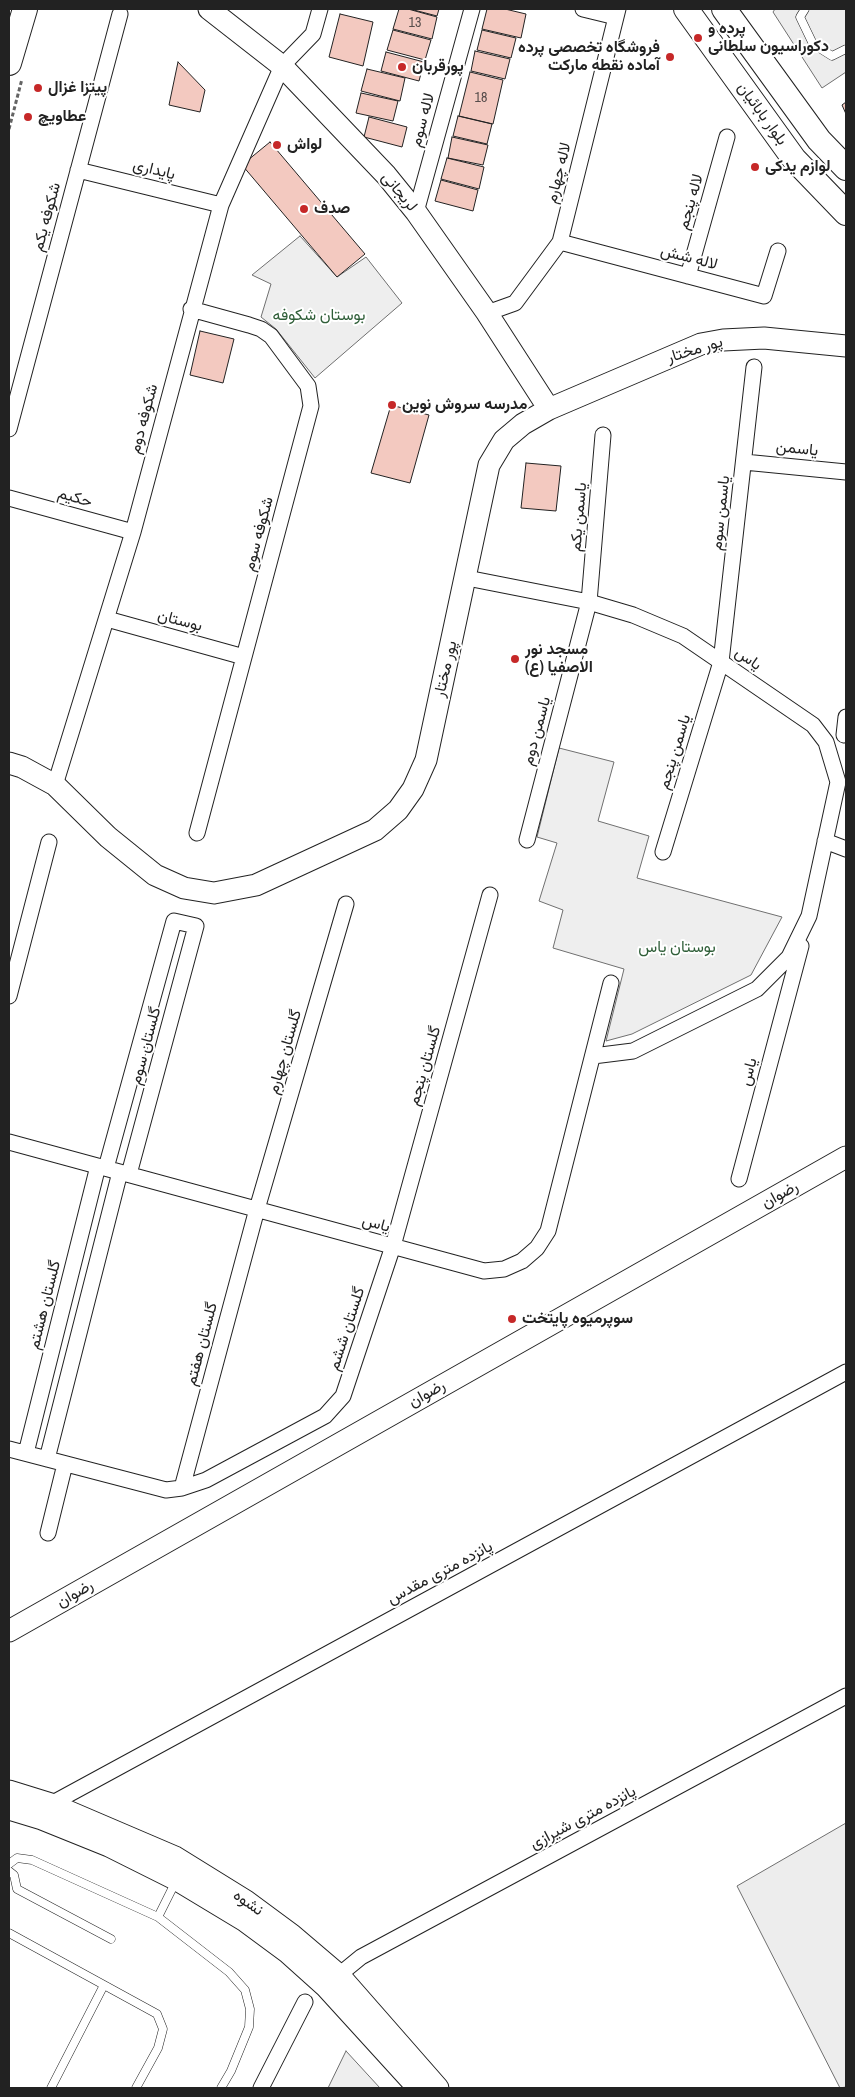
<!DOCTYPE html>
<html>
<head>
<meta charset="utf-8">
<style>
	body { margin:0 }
	#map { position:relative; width:855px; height:2097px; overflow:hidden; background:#fff; font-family:"Archivo Narrow",sans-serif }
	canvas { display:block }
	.frame { position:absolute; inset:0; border:10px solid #222; pointer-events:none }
</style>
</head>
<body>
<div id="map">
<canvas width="855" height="2097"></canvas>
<div class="frame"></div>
</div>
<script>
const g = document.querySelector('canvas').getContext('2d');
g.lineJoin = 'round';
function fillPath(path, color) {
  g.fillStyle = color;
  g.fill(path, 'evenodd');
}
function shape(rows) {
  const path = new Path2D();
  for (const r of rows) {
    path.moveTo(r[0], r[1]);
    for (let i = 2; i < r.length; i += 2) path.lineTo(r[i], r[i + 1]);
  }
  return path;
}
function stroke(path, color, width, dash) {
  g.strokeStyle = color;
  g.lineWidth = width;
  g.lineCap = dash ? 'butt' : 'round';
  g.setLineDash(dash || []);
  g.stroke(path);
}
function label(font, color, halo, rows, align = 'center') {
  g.font = font + ' "Archivo Narrow",Vazirmatn,sans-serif';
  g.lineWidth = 4;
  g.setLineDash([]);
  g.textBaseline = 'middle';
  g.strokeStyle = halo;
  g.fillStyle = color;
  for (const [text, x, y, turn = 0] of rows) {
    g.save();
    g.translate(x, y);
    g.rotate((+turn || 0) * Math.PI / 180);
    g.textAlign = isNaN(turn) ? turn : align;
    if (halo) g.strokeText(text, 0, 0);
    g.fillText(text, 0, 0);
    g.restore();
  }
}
const green = shape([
	[300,236,337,277,366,257,402,303,315,378,276,329,261,317,271,284,252,275,300,236],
	[559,748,614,762,598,821,649,836,637,878,782,917,751,975,632,1034,606,1041,624,969,553,948,563,910,539,901,557,843,537,837,559,748],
	[346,2051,380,2088,328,2088,346,2051]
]);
fillPath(green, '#eee');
stroke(green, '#6f6f6f', 1);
const parking = shape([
	[775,9,846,9,846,72,822,88,773,12,775,9],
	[846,1823,846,2087,840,2088,737,1886,846,1823]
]);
fillPath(parking, '#ededed');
stroke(parking, '#6f6f6f', 1);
const building = shape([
	[399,9,408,9,437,17,432,39,393,29,399,9],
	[410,9,439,9,437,16,410,9],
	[487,9,505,9,526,14,521,38,482,29,487,9],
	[340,14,373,22,363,66,329,57,340,14],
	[393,30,431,40,425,60,387,50,393,30],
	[482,30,516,38,511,58,477,50,482,30],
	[475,51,510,59,505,79,471,71,475,51],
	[386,52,424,62,419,81,381,71,386,52],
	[178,62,205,90,200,112,169,105,178,62],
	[367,69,405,78,400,101,361,91,367,69],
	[470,72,503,80,493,124,459,116,470,72],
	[361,93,398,101,393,121,356,113,361,93],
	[846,102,846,114,842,105,846,102],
	[458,116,492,124,487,144,453,136,458,116],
	[369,117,407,127,402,147,364,137,369,117],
	[452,137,488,145,483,165,448,158,452,137],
	[270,142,365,254,337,277,242,165,270,142],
	[447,158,484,167,479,189,441,179,447,158],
	[441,180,478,190,473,211,435,201,441,180],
	[200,331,234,339,223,383,190,375,200,331],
	[391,405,429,415,410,483,371,473,391,405],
	[526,463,561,466,556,511,521,508,526,463]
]);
fillPath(building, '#f3c9c0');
stroke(building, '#222', 1);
const service = shape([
	[805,9,800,17,813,44,832,56,846,49],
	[9,1864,17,1858,32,1860,158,1917,229,1972,245,1990,250,2009,249,2027,231,2071,221,2088],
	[9,1871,14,1875,17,1889,111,1939],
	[158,1917,176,1881],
	[9,1933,157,2014,163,2029,158,2048,136,2088],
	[51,2088,104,1985]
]);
const minor = shape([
	[583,9,616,17],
	[78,170,221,205],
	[416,212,472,9],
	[560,242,764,296,778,251],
	[688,276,727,137],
	[191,309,249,325,261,329,271,336,308,386,311,406,197,833],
	[487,313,515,303,560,242,618,9],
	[9,429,120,14],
	[744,462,846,472],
	[9,498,133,532],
	[467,578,589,602,633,615,683,636,813,725,826,742,838,782,809,916,789,957,757,989,633,1051,593,1056],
	[107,619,244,657],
	[844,735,846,717],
	[55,785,133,532,221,205,282,66,313,34,320,9],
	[527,840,589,602,603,435],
	[825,841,846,849],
	[663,852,721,662,754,367],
	[9,996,49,842],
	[9,1142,484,1271,504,1269,522,1261,537,1248,548,1231,611,983],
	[106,1168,174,921,196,926,129,1174],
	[739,1179,801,946],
	[9,1449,166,1490,182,1488,206,1480,325,1416,343,1396,393,1246,490,895],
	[26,1453,98,1166],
	[47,1459,120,1172],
	[182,1488,257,1209,346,904],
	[48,1533,65,1464],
	[51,1804,846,1372],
	[339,1975,361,1957,846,1696],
	[261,2088,305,2002]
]);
const secondary = shape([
	[209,9,282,66,386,175,416,212,487,313,549,409],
	[9,763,22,767,55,785,108,837,155,875,184,888,214,893,256,885,375,830,398,810,413,789,426,760,489,465,504,440,523,424,549,409,701,344,723,340,764,338,846,346],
	[9,1631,846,1157],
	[9,1791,51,1804,175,1857,246,1901,292,1935,339,1975,438,2088],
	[9,1809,42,1819,109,1846,177,1880,245,1921,287,1952,326,1987,418,2088]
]);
const primary = shape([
	[686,9,794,159,846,213],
	[724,9,819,140,846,168],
	[9,63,25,9]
]);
stroke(service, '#222', 9);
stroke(minor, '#222', 17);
stroke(secondary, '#222', 23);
stroke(primary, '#222', 26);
stroke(shape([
	[9,129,22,79]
]), '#646464', 3, [4, 2.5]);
stroke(service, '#fff', 8);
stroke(minor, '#fff', 15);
stroke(secondary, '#fff', 21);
stroke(primary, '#fff', 24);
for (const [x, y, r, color] of [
	[698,38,5,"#c62828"],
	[670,57,5,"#c62828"],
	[402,67,5,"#c62828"],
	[38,88,5,"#c62828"],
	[28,117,5,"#c62828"],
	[277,145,5,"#c62828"],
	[755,167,5,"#c62828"],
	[304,209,5,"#c62828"],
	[392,405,5,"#c62828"],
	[515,659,5,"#c62828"],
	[512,1319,5,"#c62828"]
]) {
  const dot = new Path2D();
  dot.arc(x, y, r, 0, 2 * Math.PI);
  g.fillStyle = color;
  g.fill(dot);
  stroke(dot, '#fff', 2);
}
label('14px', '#564c4a', null, [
	["13",415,23],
	["18",481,98]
]);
label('bold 16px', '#222', '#fff', [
	["پرده و",708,29],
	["دکوراسیون سلطانی",708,47],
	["فروشگاه تخصصی پرده",660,48,"right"],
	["آماده نقطه مارکت",660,66,"right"],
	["پورقربان",412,67],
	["پیتزا غزال",48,88],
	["عطاویچ",38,117],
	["لواش",287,145],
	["لوازم یدکی",765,167],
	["صدف",314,209],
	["مدرسه سروش نوین",402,405],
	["مسجد نور",525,650],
	["الاصفیا (ع)",525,668],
	["سوپرمیوه پایتخت",522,1319]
], 'left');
label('16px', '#222', '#fff', [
	["بلوار بابائیان",762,114,54],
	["لاله سوم",423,120,-75],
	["پایداری",154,170,14],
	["لاله چهارم",559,173,-76],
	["لریجانی",399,192,50],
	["لاله پنجم",691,202,-74],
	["شکوفه یکم",47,217,-75],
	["لاله شش",689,258,15],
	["پور مختار",695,350,-17],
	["شکوفه دوم",144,419,-75],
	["یاسمن",797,449,6],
	["حکیم",75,498,16],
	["یاسمن سوم",721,513,-84],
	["یاسمن یکم",579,517,-85],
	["شکوفه سوم",259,534,-75],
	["بوستان",180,621,15],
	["یاس",748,659,35],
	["پور مختار",446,669,-77],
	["یاسمن دوم",537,731,-75],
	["یاسمن پنجم",675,752,-73],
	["گلستان سوم",146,1046,-75],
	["گلستان چهارم",285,1052,-74],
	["گلستان پنجم",425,1066,-74],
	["یاس",749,1072,-75],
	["رضوان",780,1195,-29],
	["یاس",376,1224,15],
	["گلستان هشتم",45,1305,-76],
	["گلستان ششم",347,1329,-72],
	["گلستان هفتم",202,1344,-75],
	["رضوان",427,1394,-29],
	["پانزده متری مقدس",440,1573,-28],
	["رضوان",75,1594,-30],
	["پانزده متری شیرازی",583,1818,-28],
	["نشوه",248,1903,35]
]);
label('16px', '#2f5e38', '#fff', [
	["بوستان شکوفه",319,316],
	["بوستان یاس",677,948]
]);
</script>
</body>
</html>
